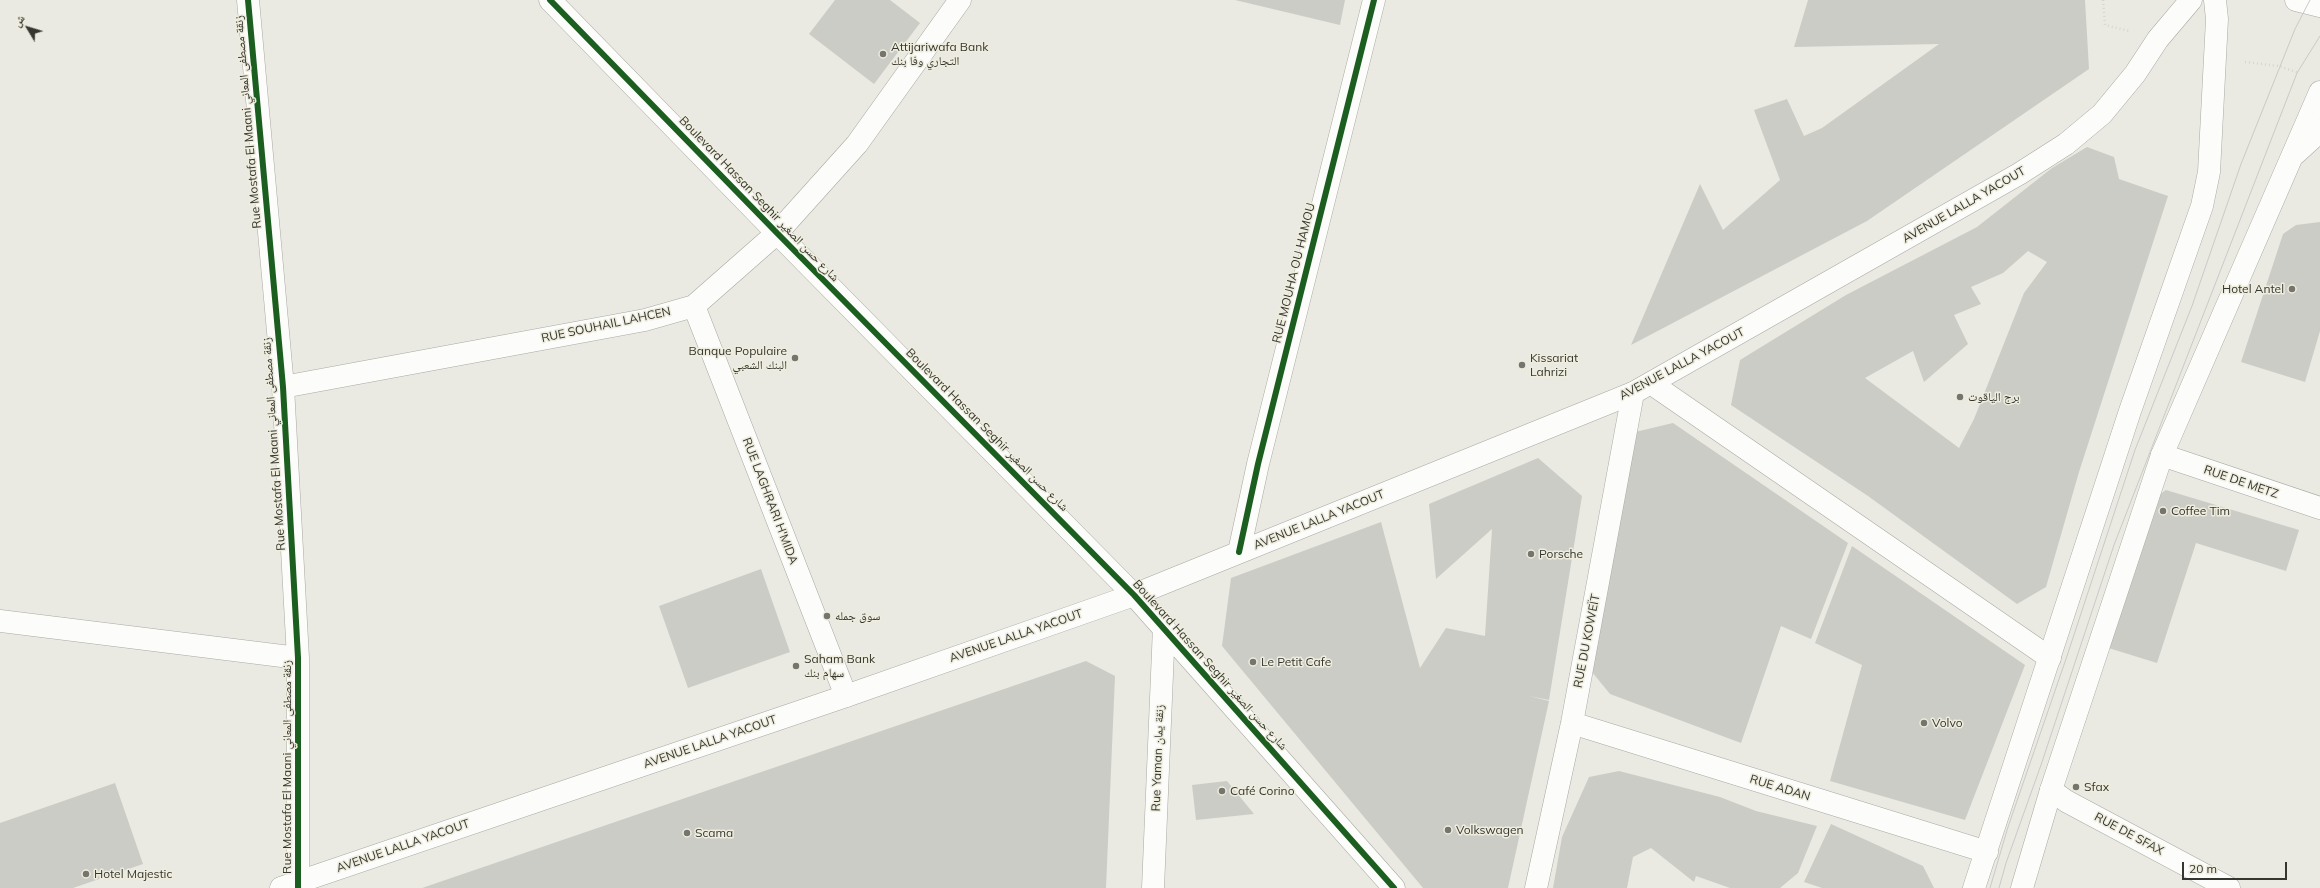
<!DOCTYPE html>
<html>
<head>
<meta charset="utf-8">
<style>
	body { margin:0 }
	#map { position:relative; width:2320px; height:888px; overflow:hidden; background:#eaeae2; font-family:Mulish,"Noto Naskh Arabic",sans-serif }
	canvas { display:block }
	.north { position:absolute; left:8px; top:8px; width:40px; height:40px; -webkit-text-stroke:3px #eeedde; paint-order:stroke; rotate:308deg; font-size:11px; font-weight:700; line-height:16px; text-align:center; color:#363630 }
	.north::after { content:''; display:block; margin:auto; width:14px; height:18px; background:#363630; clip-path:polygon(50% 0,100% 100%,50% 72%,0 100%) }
	.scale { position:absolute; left:2182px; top:862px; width:105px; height:18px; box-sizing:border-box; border:2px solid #363630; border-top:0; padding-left:5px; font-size:12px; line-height:14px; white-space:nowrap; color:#363630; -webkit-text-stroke:3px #eeedde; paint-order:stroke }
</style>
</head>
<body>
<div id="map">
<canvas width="2320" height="888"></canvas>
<div class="north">ش</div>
<div class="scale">20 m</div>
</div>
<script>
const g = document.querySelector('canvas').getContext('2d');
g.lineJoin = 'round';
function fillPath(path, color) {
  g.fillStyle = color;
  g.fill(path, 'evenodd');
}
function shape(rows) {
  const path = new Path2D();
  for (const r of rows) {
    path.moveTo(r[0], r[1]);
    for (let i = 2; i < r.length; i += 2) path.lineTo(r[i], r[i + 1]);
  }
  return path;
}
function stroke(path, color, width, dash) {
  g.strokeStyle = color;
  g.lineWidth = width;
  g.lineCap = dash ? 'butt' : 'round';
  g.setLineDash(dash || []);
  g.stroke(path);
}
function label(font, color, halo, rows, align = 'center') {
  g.font = font + ' Mulish,"Noto Naskh Arabic",sans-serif';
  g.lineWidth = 3;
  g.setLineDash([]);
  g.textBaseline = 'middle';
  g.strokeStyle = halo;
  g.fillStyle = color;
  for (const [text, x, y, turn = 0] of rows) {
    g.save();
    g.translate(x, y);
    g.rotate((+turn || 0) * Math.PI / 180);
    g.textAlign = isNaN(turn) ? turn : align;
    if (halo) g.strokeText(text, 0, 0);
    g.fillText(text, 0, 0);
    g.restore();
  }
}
fillPath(shape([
	[835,0,890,0,920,23,874,84,809,34],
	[1235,0,1345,0,1340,25],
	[1808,0,2085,0,2089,69,1867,221,1631,345,1700,184,1723,230,1780,180,1754,110,1787,99,1804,136,1822,128,1939,44,1794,47],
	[2087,147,2114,157,2119,179,2168,196,2079,472,2046,587,2017,604,1868,496,1731,405,1740,360,1846,295,1977,227,2052,168],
	[2028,251,2047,262,2024,293,1974,419,1959,448,1865,378,1913,351,1924,382,1968,344,1954,315,1981,304,1971,287,2003,273],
	[2320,222,2320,331,2305,382,2241,362,2283,234,2296,225],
	[1673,423,1848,543,1811,639,1781,626,1741,743,1610,694,1592,672,1631,433],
	[1538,458,1582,496,1549,700,1529,696,1549,701,1508,888,1423,888,1222,646,1231,578,1381,522,1420,668,1446,628,1485,636,1492,529,1436,579,1429,504],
	[2166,490,2299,530,2286,571,2196,543,2157,663,2102,646,2149,502],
	[1852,546,2025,665,1965,820,1830,781,1862,665,1815,643],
	[761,569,790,652,688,688,659,606],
	[1086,661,1115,676,1106,888,422,888],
	[1619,771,1720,797,1756,811,1817,826,1798,873,1780,888,1730,888,1696,876,1694,882,1651,848,1633,857,1627,888,1553,888,1562,837,1589,777],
	[1227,781,1254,814,1196,820,1192,785],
	[115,783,143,864,73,888,0,888,0,823],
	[1831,824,1923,866,1934,888,1822,888,1804,882]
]), '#ccccc6');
const minor = shape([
	[248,0,283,387,298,658,298,888],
	[550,0,777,233,1134,595,1394,888],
	[694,306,846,696],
	[1652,384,2050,658],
	[283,387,645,320,694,306,777,233,857,144,960,0],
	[2162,455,2320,508],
	[1239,552,1258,464,1374,0],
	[0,621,298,658],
	[1572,723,1987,852],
	[2051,790,2066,801,2229,888],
	[1153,888,1164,627],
	[1536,888,1572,723,1633,393]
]);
const major = shape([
	[2296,0,2320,6],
	[2295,154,2320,131],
	[281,888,846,696,1134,595,1633,393,2019,174,2066,144,2102,114,2135,74,2158,39,2191,0],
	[1974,888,2130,411,2202,206,2209,172,2217,19,2215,0],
	[2022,888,2051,790,2162,455,2320,92]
]);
stroke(minor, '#a9a9a3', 23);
stroke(major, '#a9a9a3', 23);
stroke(shape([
	[2103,0,2105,25,2129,31],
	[2245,62,2279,66,2299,73]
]), '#d5d5d2', 2.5, [1, 3]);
stroke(minor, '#fcfcfb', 22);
stroke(major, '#fcfcfb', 22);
stroke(shape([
	[1990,888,2008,827,2067,656,2135,450,2192,306,2241,164,2295,29,2310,0],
	[1999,888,2006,863,2041,765,2114,545,2297,73,2320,36]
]), '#c9c9c7', 1);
stroke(shape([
	[248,0,283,387,298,658,298,888],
	[550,0,777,233,1134,595,1394,888],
	[1239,552,1258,464,1374,0]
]), '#1b5e20', 6);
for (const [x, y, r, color] of [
	[883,54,4,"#75756e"],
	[2292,289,4,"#75756e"],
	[795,358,4,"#75756e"],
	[1522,365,4,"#75756e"],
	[1960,397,4,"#75756e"],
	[2163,511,4,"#75756e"],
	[1531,554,4,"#75756e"],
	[827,616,4,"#75756e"],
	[1253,662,4,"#75756e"],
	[796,666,4,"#75756e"],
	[1924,723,4,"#75756e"],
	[2076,787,4,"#75756e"],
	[1222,791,4,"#75756e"],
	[1448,830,4,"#75756e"],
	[687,833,4,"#75756e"],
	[86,874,4,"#75756e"]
]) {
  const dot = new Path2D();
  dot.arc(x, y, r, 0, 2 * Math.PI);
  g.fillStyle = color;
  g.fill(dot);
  stroke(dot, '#eeedde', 1.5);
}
label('12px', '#363630', '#eeedde', [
	["Attijariwafa Bank",891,47],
	["التجاري وفا بنك",891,61],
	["Hotel Antel",2284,289,"right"],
	["Banque Populaire",787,351,"right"],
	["البنك الشعبي",787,365,"right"],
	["Kissariat",1530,358],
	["Lahrizi",1530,372],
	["برج الياقوت",1968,397],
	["Coffee Tim",2171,511],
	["Porsche",1539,554],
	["سوق جمله",835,616],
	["Saham Bank",804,659],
	["سهام بنك",804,673],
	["Le Petit Cafe",1261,662],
	["Volvo",1932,723],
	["Sfax",2084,787],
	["Café Corino",1230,791],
	["Volkswagen",1456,830],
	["Scama",695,833],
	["Hotel Majestic",94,874]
], 'left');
label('12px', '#363630', '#eeedde', [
	["Rue Mostafa El Maani زنقة مصطفى المعاني",248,122,-95],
	["Boulevard Hassan Seghir شارع حسن الصغير",759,199,46],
	["AVENUE LALLA YACOUT",1964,205,-30],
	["RUE MOUHA OU HAMOU",1294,273,-76],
	["RUE SOUHAIL LAHCEN",606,325,-12],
	["AVENUE LALLA YACOUT",1682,364,-28],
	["Boulevard Hassan Seghir شارع حسن الصغير",987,430,45],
	["Rue Mostafa El Maani زنقة مصطفى المعاني",274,444,-94],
	["RUE DE METZ",2241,482,19],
	["RUE LAGHRARI H'MIDA",770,501,69],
	["AVENUE LALLA YACOUT",1319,520,-22],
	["AVENUE LALLA YACOUT",1016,636,-19],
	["RUE DU KOWEÏT",1587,641,-79],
	["Boulevard Hassan Seghir شارع حسن الصغير",1210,665,48],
	["AVENUE LALLA YACOUT",710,742,-19],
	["Rue Yaman زنقة يمان",1158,758,-88],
	["Rue Mostafa El Maani زنقة مصطفى المعاني",287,767,-90],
	["RUE ADAN",1780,788,17],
	["RUE DE SFAX",2129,834,28],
	["AVENUE LALLA YACOUT",403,846,-19]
]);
</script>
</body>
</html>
